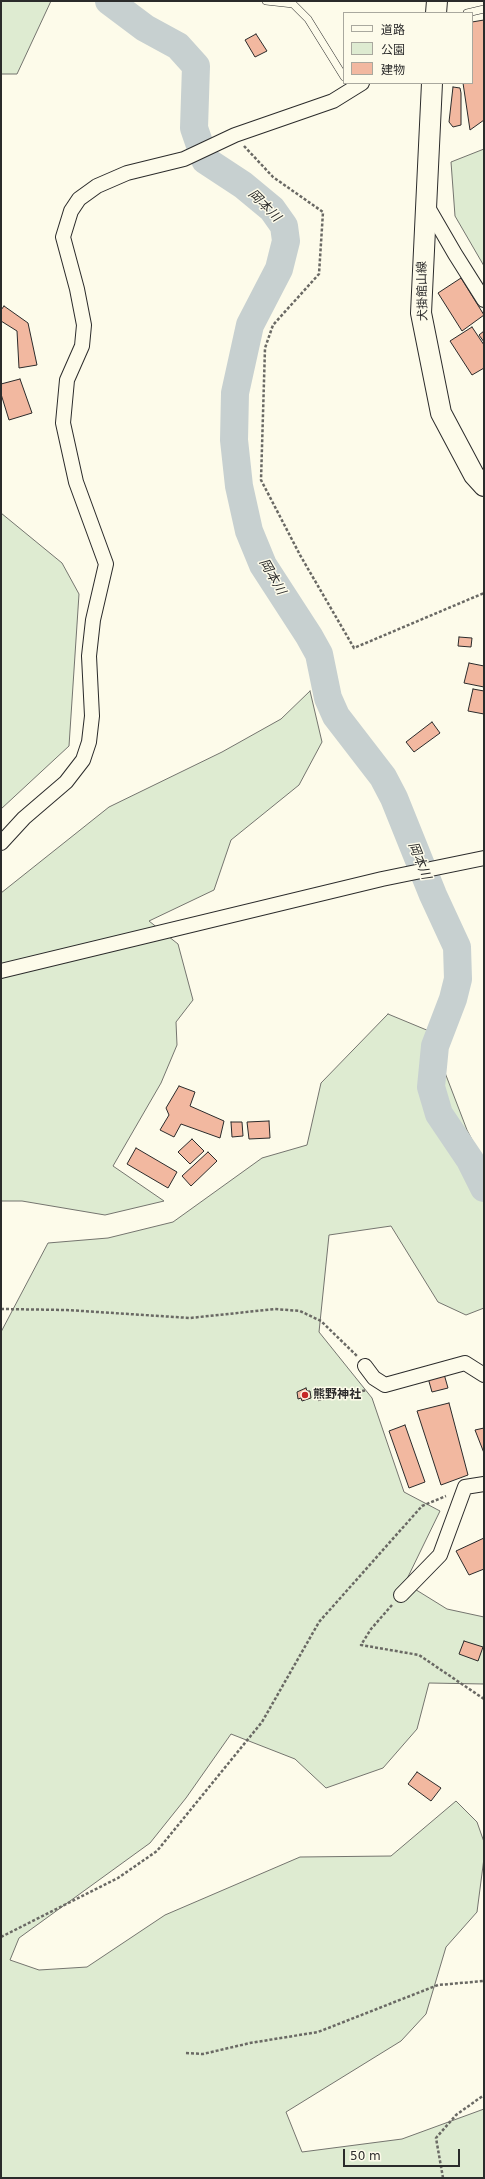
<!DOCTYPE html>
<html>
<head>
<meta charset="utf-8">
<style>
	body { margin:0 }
	#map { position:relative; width:485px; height:2179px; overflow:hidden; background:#fdfbea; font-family:"DejaVu Sans","Noto Sans JP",sans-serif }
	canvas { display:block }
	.frame { position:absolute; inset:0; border:2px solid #2b2b2b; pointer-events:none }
	.legend { position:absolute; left:343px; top:12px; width:130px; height:72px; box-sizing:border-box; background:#fdfbea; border:1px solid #a9a89e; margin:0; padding:5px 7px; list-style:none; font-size:12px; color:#2b2b2b }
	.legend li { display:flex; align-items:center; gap:8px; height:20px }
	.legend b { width:20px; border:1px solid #a9a89e }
	.scale { position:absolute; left:343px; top:2149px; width:117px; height:18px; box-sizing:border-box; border:2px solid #2b2b2b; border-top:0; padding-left:5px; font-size:12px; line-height:14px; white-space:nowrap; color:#2b2b2b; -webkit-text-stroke:3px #fdfbea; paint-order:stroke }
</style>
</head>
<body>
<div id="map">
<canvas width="485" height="2179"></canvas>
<div class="frame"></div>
<ul class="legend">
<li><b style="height:5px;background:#fdfbea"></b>道路</li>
<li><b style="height:11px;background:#deebd1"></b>公園</li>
<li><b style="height:11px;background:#f2b8a0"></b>建物</li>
</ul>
<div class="scale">50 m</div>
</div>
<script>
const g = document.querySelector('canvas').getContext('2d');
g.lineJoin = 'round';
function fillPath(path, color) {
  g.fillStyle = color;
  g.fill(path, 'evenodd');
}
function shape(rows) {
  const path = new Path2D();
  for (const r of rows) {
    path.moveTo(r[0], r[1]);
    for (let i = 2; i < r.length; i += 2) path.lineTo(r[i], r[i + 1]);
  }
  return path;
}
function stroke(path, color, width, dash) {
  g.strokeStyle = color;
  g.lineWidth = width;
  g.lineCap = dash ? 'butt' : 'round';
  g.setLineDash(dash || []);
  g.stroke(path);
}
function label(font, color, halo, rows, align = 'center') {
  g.font = font + ' "DejaVu Sans","Noto Sans JP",sans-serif';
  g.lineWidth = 3;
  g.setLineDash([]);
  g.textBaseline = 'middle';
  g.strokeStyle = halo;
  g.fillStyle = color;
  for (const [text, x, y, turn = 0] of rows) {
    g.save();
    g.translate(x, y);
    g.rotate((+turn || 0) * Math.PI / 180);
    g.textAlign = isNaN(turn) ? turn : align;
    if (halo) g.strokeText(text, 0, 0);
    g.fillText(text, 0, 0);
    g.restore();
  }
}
const green = shape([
	[1,1,51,1,17,74,1,74,1,1],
	[484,149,484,266,455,216,451,162,484,149],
	[1,513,62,563,79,594,69,746,1,809,1,513],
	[310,691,322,742,299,785,231,840,214,890,149,921,178,944,193,1000,176,1022,177,1045,161,1083,113,1166,164,1201,105,1215,22,1201,1,1201,1,893,109,807,222,752,281,719,310,691],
	[388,1014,429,1031,467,1130,484,1163,484,1308,466,1315,438,1302,391,1226,329,1235,319,1332,372,1398,404,1492,440,1511,405,1583,447,1609,484,1617,484,1684,429,1683,417,1729,383,1768,326,1788,295,1759,231,1734,186,1798,150,1843,19,1938,10,1960,39,1970,87,1967,165,1915,300,1857,391,1856,456,1801,477,1822,484,1842,484,1858,477,1912,446,1947,426,2014,401,2041,286,2112,302,2152,402,2139,484,2109,484,2178,1,2178,1,1332,48,1243,108,1238,173,1222,262,1158,307,1145,321,1083,388,1014]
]);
fillPath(green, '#deebd1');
stroke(green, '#74746e', 1);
stroke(shape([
	[109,1,145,28,178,46,196,66,194,128,205,160,243,185,272,209,284,226,286,241,279,269,250,325,235,393,234,440,239,486,249,531,263,565,309,636,319,654,328,698,336,716,383,777,394,798,433,895,457,947,458,979,453,999,435,1046,431,1087,439,1114,470,1160,484,1188]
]), '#c7d0d0', 28);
const building = shape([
	[484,20,484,120,470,130,463,83,472,83,472,22,484,20],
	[256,34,267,51,255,57,245,40,256,34],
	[453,87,460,88,461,93,461,125,453,127,449,122,453,87],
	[461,278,484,315,462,331,438,293,461,278],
	[4,306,28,323,37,365,19,368,17,331,1,321,1,310,4,306],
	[472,327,484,345,484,368,472,375,450,341,472,327],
	[484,331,484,342,479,335,484,331],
	[20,379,32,413,9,420,1,394,1,384,20,379],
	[459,637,472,638,471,647,458,646,459,637],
	[469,663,484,666,484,687,464,683,469,663],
	[473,689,484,691,484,714,468,711,473,689],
	[432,722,440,733,414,752,406,742,432,722],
	[179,1086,195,1092,190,1106,224,1121,220,1138,181,1124,174,1137,160,1130,169,1115,166,1108,179,1086],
	[269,1121,270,1138,249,1139,247,1122,269,1121],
	[231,1122,242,1122,243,1136,232,1137,231,1122],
	[192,1139,204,1151,190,1164,178,1152,192,1139],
	[136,1148,177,1172,168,1188,127,1164,136,1148],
	[208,1152,217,1161,191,1186,182,1176,208,1152],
	[444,1374,448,1388,432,1392,428,1378,444,1374],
	[306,1388,307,1391,310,1391,311,1398,302,1401,301,1398,298,1399,297,1392,306,1388],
	[449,1403,468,1475,441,1485,417,1411,449,1403],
	[405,1425,425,1482,409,1488,389,1431,405,1425],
	[484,1428,484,1453,475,1430,484,1428],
	[484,1538,484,1569,469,1575,456,1551,484,1538],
	[464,1641,483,1647,478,1661,459,1654,464,1641],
	[417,1772,441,1788,431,1801,408,1784,417,1772]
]);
fillPath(building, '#f2b8a0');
stroke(building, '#2b2b2b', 1);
const lane = shape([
	[266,1,293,4,308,19,344,77],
	[467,13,484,9]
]);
const street = shape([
	[426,204,455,254,484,300],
	[1,843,24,818,66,782,83,760,89,742,92,716,89,656,93,620,106,564,76,482,63,423,67,380,82,346,84,325,77,289,63,237,71,211,79,199,97,186,127,173,184,159,235,135,333,101,362,83],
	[1,971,382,879,484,858],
	[365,1366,374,1378,385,1385,465,1363,484,1375],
	[401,1595,440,1555,465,1487,484,1484]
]);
const secondary = shape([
	[436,13,437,1],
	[432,83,421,313,441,413,474,475,484,486]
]);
stroke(lane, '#2b2b2b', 8);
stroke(street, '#2b2b2b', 16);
stroke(secondary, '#2b2b2b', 22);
stroke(shape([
	[244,146,273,177,323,212,319,274,273,325,265,348,261,480,300,555,354,648,484,593],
	[1,1309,67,1310,190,1318,275,1309,300,1311,321,1321,357,1356],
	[318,1400,367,1390],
	[392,1605,371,1629,361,1645,419,1655,484,1699],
	[1,1937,118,1878,157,1851,262,1722,319,1622,422,1506,446,1496],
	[186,2053,203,2054,250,2043,318,2032,438,1985,484,1981],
	[443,2178,436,2138,456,2115,484,2095]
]), '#6a6964', 2.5, [3, 2]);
stroke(lane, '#fdfbea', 7);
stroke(street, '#fdfbea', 14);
stroke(secondary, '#fdfbea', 20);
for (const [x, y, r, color] of [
	[305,1395,4,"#c62828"]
]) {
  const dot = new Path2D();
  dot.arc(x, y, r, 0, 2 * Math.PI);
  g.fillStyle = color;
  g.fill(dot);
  stroke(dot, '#fdfbea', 1.5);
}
label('12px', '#2b2b2b', '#fdfbea', [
	["犬掛館山線",423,291,-91]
]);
label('bold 12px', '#2b2b2b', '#fdfbea', [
	["熊野神社",313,1395]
], 'left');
label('italic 13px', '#2b2b2b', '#fdfbea', [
	["岡本川",264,206,45],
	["岡本川",272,577,60],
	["岡本川",419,861,68]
]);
</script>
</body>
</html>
